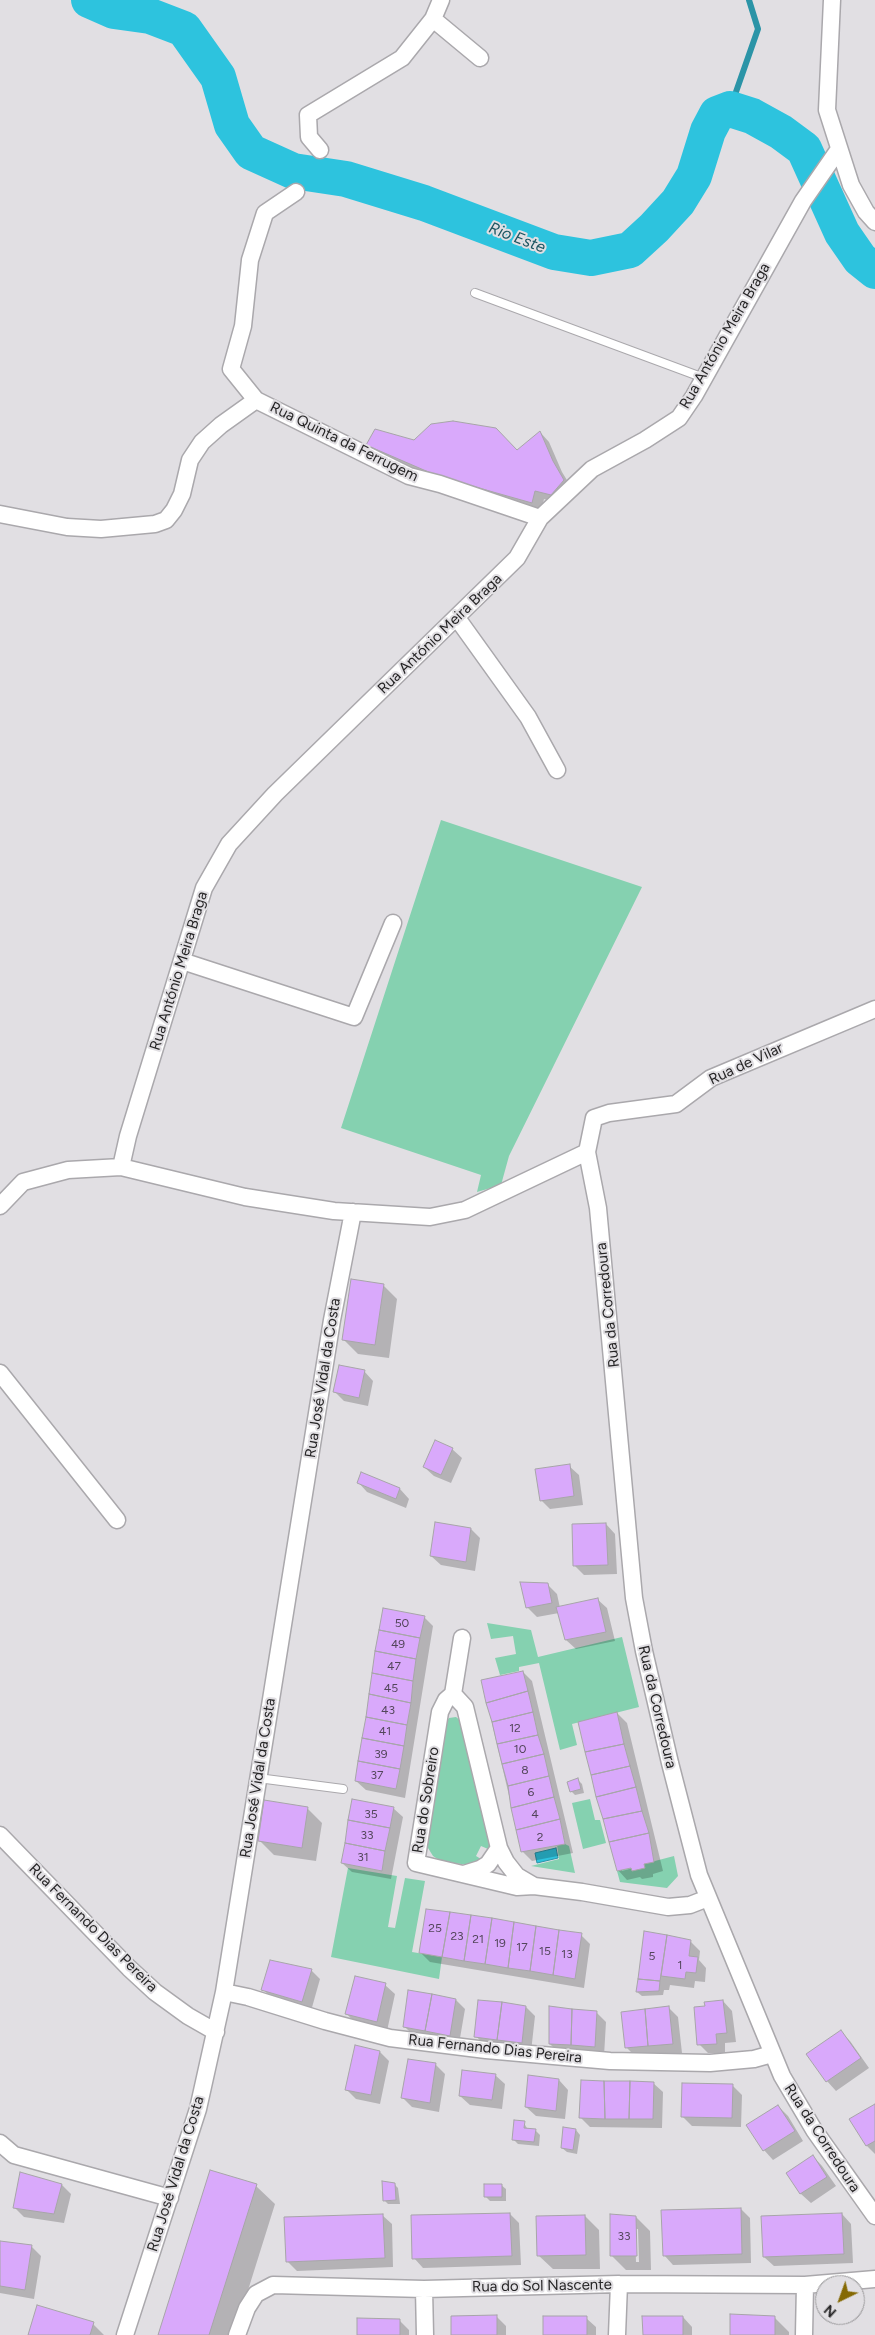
<!DOCTYPE html>
<html>
<head>
<meta charset="utf-8">
<style>
	body { margin:0 }
	#map { position:relative; width:875px; height:2335px; overflow:hidden; background:#e1dfe3; font-family:Figtree,sans-serif }
	canvas { display:block }
	.north { position:absolute; left:815px; top:2275px; width:50px; height:50px; box-sizing:border-box; background:#e1dfe3; border:1px solid #969597; border-radius:50%; rotate:222deg; font-size:14px; font-weight:700; line-height:20px; text-align:center; color:#262526 }
	.north::after { content:''; display:block; margin:auto; width:18px; height:22px; background:#856903; clip-path:polygon(50% 0,100% 100%,50% 72%,0 100%) }
</style>
</head>
<body>
<div id="map">
<canvas width="875" height="2335"></canvas>
<div class="north">N</div>
</div>
<script>
const g = document.querySelector('canvas').getContext('2d');
g.lineJoin = 'round';
function fillPath(path, color) {
  g.fillStyle = color;
  g.fill(path, 'evenodd');
}
function shape(rows) {
  const path = new Path2D();
  for (const r of rows) {
    path.moveTo(r[0], r[1]);
    for (let i = 2; i < r.length; i += 2) path.lineTo(r[i], r[i + 1]);
  }
  return path;
}
function stroke(path, color, width, dash) {
  g.strokeStyle = color;
  g.lineWidth = width;
  g.lineCap = dash ? 'butt' : 'round';
  g.setLineDash(dash || []);
  g.stroke(path);
}
function label(font, color, halo, rows, align = 'center') {
  g.font = font + ' Figtree,sans-serif';
  g.lineWidth = 4;
  g.setLineDash([]);
  g.textBaseline = 'middle';
  g.strokeStyle = halo;
  g.fillStyle = color;
  for (const [text, x, y, turn = 0] of rows) {
    g.save();
    g.translate(x, y);
    g.rotate((+turn || 0) * Math.PI / 180);
    g.textAlign = isNaN(turn) ? turn : align;
    if (halo) g.strokeText(text, 0, 0);
    g.fillText(text, 0, 0);
    g.restore();
  }
}
fillPath(shape([
	[441,820,642,887,509,1156,501,1185,477,1192,481,1175,341,1128],
	[487,1623,531,1630,538,1657,622,1637,639,1707,572,1724,577,1745,560,1750,539,1663,519,1667,519,1671,500,1675,495,1658,516,1654,513,1636,491,1639],
	[456,1717,462,1722,491,1843,488,1849,481,1846,476,1856,481,1859,471,1865,442,1862,433,1856,428,1848,426,1837,445,1723,449,1718],
	[590,1799,595,1820,600,1820,606,1843,583,1849,572,1803],
	[565,1844,569,1846,575,1873,531,1866,559,1859,557,1845],
	[674,1856,678,1876,667,1888,620,1882,617,1871],
	[348,1868,397,1876,388,1927,395,1928,405,1878,425,1881,412,1952,442,1957,439,1979,331,1957]
]), '#85d1b0');
const water = shape([
	[556,1848,558,1858,537,1863,535,1853,556,1848]
]);
fillPath(water, '#2dc3de');
stroke(water, '#2b94a7', 1);
fillPath(shape([
	[540,432,549,442,562,472,573,490,560,504,544,499,541,512,451,486,377,454,368,445,414,442,517,451],
	[383,1285,397,1299,389,1358,358,1354,344,1340],
	[364,1371,373,1381,368,1406,344,1401,335,1392],
	[452,1449,462,1458,451,1483,434,1476,424,1467],
	[569,1466,579,1475,583,1505,550,1509,541,1500],
	[361,1474,400,1489,409,1499,406,1508,367,1492,358,1482],
	[606,1524,615,1534,617,1574,584,1575,574,1565],
	[471,1529,480,1538,475,1571,441,1565,431,1556],
	[547,1584,557,1594,560,1608,597,1599,607,1608,615,1641,576,1649,566,1640,559,1613,537,1617,527,1607],
	[424,1617,433,1626,405,1798,366,1790,356,1781],
	[523,1672,532,1681,573,1853,532,1861,522,1851,482,1681],
	[617,1713,627,1723,663,1871,653,1874,653,1877,642,1879,640,1877,627,1880,618,1870],
	[637,1867,622,1871,622,1868],
	[578,1780,582,1784,584,1793,575,1795,571,1791],
	[393,1808,403,1817,391,1879,352,1872,342,1863],
	[308,1809,322,1823,316,1861,274,1855,259,1840],
	[645,1933,691,1942,700,1951,699,1960,706,1968,705,1982,695,1981,694,1988,670,1985,669,1990,664,1990,663,1995,642,1996,637,1992],
	[581,1935,590,1944,584,1988,430,1962,421,1953],
	[311,1970,320,1979,311,2011,272,1999,263,1989],
	[385,1985,395,1994,387,2031,356,2024,347,2014],
	[456,2000,465,2009,459,2044,414,2036,404,2026],
	[723,2001,732,2011,736,2042,725,2043,725,2053,708,2053,699,2044,707,2007],
	[526,2007,535,2016,531,2052,485,2046,476,2036],
	[669,2008,678,2017,682,2053,636,2057,627,2048],
	[596,2012,606,2022,604,2056,559,2053,550,2044],
	[841,2032,850,2041,869,2068,836,2091,827,2081,808,2054],
	[380,2052,389,2061,380,2104,356,2099,346,2089],
	[409,2060,436,2065,445,2074,439,2112,412,2107,403,2098],
	[495,2075,505,2084,502,2109,470,2105,460,2096],
	[559,2080,568,2090,565,2119,536,2116,526,2107],
	[653,2083,663,2092,662,2128,590,2127,581,2118],
	[732,2085,742,2095,741,2127,692,2126,682,2116],
	[875,2105,875,2154,867,2146,851,2120],
	[778,2106,788,2116,803,2141,773,2160,764,2150],
	[524,2123,528,2130,536,2131,540,2135,539,2146,518,2144,513,2139],
	[576,2130,580,2135,577,2154,567,2152,562,2148],
	[813,2156,822,2166,836,2186,811,2203,801,2194,788,2173],
	[21,2174,62,2185,71,2194,64,2223,24,2217,15,2208],
	[394,2184,398,2188,400,2204,388,2204,384,2200],
	[501,2185,506,2189,506,2201,490,2201,486,2197],
	[256,2186,275,2204,234,2335,160,2335],
	[741,2209,750,2218,751,2263,673,2265,664,2255],
	[510,2214,519,2223,521,2265,423,2268,414,2258],
	[842,2214,851,2224,853,2263,774,2266,764,2257],
	[382,2215,392,2224,393,2267,297,2271,287,2261],
	[585,2216,599,2230,600,2269,553,2269,538,2255],
	[636,2217,650,2231,651,2270,626,2270,612,2256],
	[635,2229,638,2229,639,2262,636,2262],
	[0,2242,31,2246,41,2256,34,2299,0,2293],
	[496,2316,506,2326,506,2335,453,2335],
	[683,2317,692,2327,692,2335,644,2335],
	[774,2317,789,2332,789,2335,731,2335],
	[586,2318,596,2327,596,2335,544,2335],
	[400,2321,409,2330,409,2335,358,2335],
	[93,2324,104,2335,29,2335]
]), '#0003');
stroke(shape([
	[730,109,758,29,749,0]
]), '#2b94a7', 6);
stroke(shape([
	[89,0,114,11,150,16,184,29,218,77,232,125,251,152,293,171,346,179,424,203,554,252,591,258,630,250,654,228,678,202,694,176,708,131,717,114,730,109,752,116,781,132,804,149,842,233,860,259,875,271]
]), '#2dc3de', 36);
const building = shape([
	[453,421,496,428,517,450,540,431,553,461,564,480,551,495,535,491,532,503,440,477,366,445,375,429,414,440,431,424,453,421],
	[351,1279,384,1284,375,1345,342,1340,351,1279],
	[339,1365,365,1370,359,1398,333,1392,339,1365],
	[435,1440,453,1448,441,1475,423,1467,435,1440],
	[570,1464,574,1496,540,1501,535,1469,570,1464],
	[361,1472,400,1488,396,1499,357,1483,361,1472],
	[435,1522,471,1528,466,1562,430,1556,435,1522],
	[606,1523,608,1565,573,1566,572,1524,606,1523],
	[520,1582,548,1583,552,1603,526,1608,520,1582],
	[598,1598,606,1632,565,1640,556,1607,598,1598],
	[383,1608,425,1616,420,1638,379,1630,383,1608],
	[379,1630,420,1638,416,1659,375,1651,379,1630],
	[375,1651,416,1659,413,1681,372,1673,375,1651],
	[523,1671,528,1691,486,1703,481,1680,523,1671],
	[372,1673,413,1681,411,1703,369,1694,372,1673],
	[528,1691,533,1712,492,1722,486,1703,528,1691],
	[369,1694,411,1703,407,1725,366,1717,369,1694],
	[533,1712,538,1735,497,1744,492,1722,533,1712],
	[617,1712,624,1744,585,1752,578,1722,617,1712],
	[366,1717,407,1725,404,1746,362,1738,366,1717],
	[538,1735,544,1754,502,1764,497,1744,538,1735],
	[362,1738,404,1746,400,1769,358,1761,362,1738],
	[624,1744,630,1766,591,1775,585,1752,624,1744],
	[544,1754,549,1776,508,1786,502,1764,544,1754],
	[358,1761,400,1769,396,1789,355,1781,358,1761],
	[630,1766,636,1787,596,1797,591,1775,630,1766],
	[549,1776,554,1797,511,1808,508,1786,549,1776],
	[578,1778,581,1789,570,1792,567,1782,578,1778],
	[636,1787,642,1811,603,1819,596,1797,636,1787],
	[554,1797,560,1819,516,1830,511,1808,554,1797],
	[352,1799,394,1807,390,1828,348,1820,352,1799],
	[264,1800,308,1807,302,1848,258,1841,264,1800],
	[642,1811,649,1833,609,1842,603,1819,642,1811],
	[560,1819,565,1844,521,1852,516,1830,560,1819],
	[348,1820,390,1828,385,1851,345,1843,348,1820],
	[649,1833,654,1862,644,1864,645,1868,632,1871,631,1868,617,1871,609,1842,649,1833],
	[345,1843,385,1851,382,1871,341,1863,345,1843],
	[426,1909,450,1912,442,1957,419,1953,426,1909],
	[450,1912,471,1915,464,1961,442,1957,450,1912],
	[471,1915,492,1918,485,1964,464,1961,471,1915],
	[492,1918,514,1922,508,1968,485,1964,492,1918],
	[514,1922,536,1926,530,1971,508,1968,514,1922],
	[536,1926,559,1930,553,1975,530,1971,536,1926],
	[559,1930,582,1933,575,1979,553,1975,559,1930],
	[644,1931,667,1935,660,1981,638,1979,644,1931],
	[667,1935,691,1940,689,1956,698,1957,696,1973,686,1972,685,1979,661,1976,667,1935],
	[270,1960,312,1969,302,2002,261,1990,270,1960],
	[355,1976,386,1983,377,2022,345,2014,355,1976],
	[638,1979,660,1981,659,1991,636,1992,638,1979],
	[408,1990,432,1994,425,2031,403,2027,408,1990],
	[432,1994,456,1999,450,2036,425,2031,432,1994],
	[478,2000,502,2002,497,2040,474,2037,478,2000],
	[723,2000,727,2033,716,2034,717,2044,697,2045,694,2007,705,2006,704,2002,723,2000],
	[502,2002,526,2006,522,2043,497,2040,502,2002],
	[549,2006,572,2009,571,2045,549,2044,549,2006],
	[669,2006,673,2044,648,2046,645,2009,669,2006],
	[572,2009,597,2011,595,2047,571,2045,572,2009],
	[645,2009,648,2046,625,2048,621,2012,645,2009],
	[841,2030,861,2058,826,2082,806,2054,841,2030],
	[355,2045,380,2051,371,2095,345,2090,355,2045],
	[408,2059,436,2063,430,2103,401,2098,408,2059],
	[462,2070,496,2074,492,2100,459,2096,462,2070],
	[528,2075,559,2079,556,2111,525,2107,528,2075],
	[581,2080,604,2081,605,2119,579,2118,581,2080],
	[604,2081,630,2081,629,2119,605,2119,604,2081],
	[630,2081,654,2082,653,2119,629,2119,630,2081],
	[682,2083,733,2084,732,2118,681,2117,682,2083],
	[875,2104,875,2141,866,2146,849,2119,875,2104],
	[778,2105,795,2131,763,2151,746,2125,778,2105],
	[514,2120,525,2121,524,2128,536,2129,534,2142,512,2140,514,2120],
	[563,2127,576,2129,573,2150,561,2148,563,2127],
	[813,2155,827,2177,800,2194,786,2173,813,2155],
	[210,2170,257,2184,209,2335,158,2335,210,2170],
	[20,2172,62,2184,54,2214,13,2208,20,2172],
	[382,2181,395,2183,396,2200,383,2201,382,2181],
	[484,2184,502,2184,502,2197,484,2197,484,2184],
	[741,2208,742,2254,663,2256,661,2210,741,2208],
	[510,2213,512,2256,412,2259,411,2215,510,2213],
	[842,2213,844,2254,763,2257,761,2216,842,2213],
	[383,2214,385,2258,286,2262,284,2217,383,2214],
	[610,2214,636,2216,637,2256,610,2256,610,2214],
	[585,2215,586,2255,537,2256,536,2216,585,2215],
	[0,2241,32,2245,25,2290,0,2286,0,2241],
	[37,2305,94,2322,90,2335,28,2335,37,2305],
	[730,2314,775,2316,775,2335,730,2335,730,2314],
	[497,2315,497,2335,451,2335,451,2316,497,2315],
	[543,2316,587,2316,587,2335,543,2335,543,2316],
	[642,2316,683,2316,683,2335,643,2335,642,2316],
	[357,2318,400,2319,400,2335,357,2335,357,2318]
]);
fillPath(building, '#d9a9fb');
stroke(building, '#a7a5a8', 1);
const lane = shape([
	[475,293,704,378],
	[258,1778,343,1789]
]);
const street = shape([
	[832,0,827,110,851,185,866,212,875,222],
	[433,19,480,58],
	[320,150,309,137,308,115,402,58,433,19,441,0],
	[296,192,265,213,250,260,243,326,231,369,256,400,409,476,440,484,540,518],
	[0,514,67,527,101,529,155,524,166,520,174,510,182,494,190,460,202,442,221,425,256,400],
	[457,618,528,717,557,770],
	[182,961,354,1017,393,923],
	[875,1009,711,1078,676,1104,609,1113,594,1118,587,1152,598,1208,634,1598,644,1651,670,1763,699,1875,782,2076,814,2130,875,2216],
	[121,1167,128,1136,204,888,229,844,275,794,517,558,540,518,592,469,645,440,679,418,694,396,803,201,839,149],
	[0,1206,23,1182,68,1170,121,1167,245,1197,334,1211,430,1217,465,1210,587,1152],
	[0,1373,117,1520],
	[462,1638,453,1694,446,1700,440,1712,416,1863,517,1887,534,1886,582,1892,668,1907,690,1905,708,1898],
	[453,1694,465,1707,499,1848,506,1862,517,1876,534,1886],
	[0,1835,129,1968,155,1992,188,2016,216,2032],
	[464,1874,480,1869,488,1864,499,1848],
	[224,1992,248,1997,325,2021,390,2038,486,2050,610,2061,710,2063,754,2059,772,2054],
	[0,2143,14,2155,170,2198],
	[424,2289,425,2335],
	[125,2335,198,2109,224,1992,332,1320,353,1212],
	[237,2335,247,2308,256,2294,273,2285,424,2289,619,2284,805,2285,875,2279],
	[617,2335,619,2284],
	[804,2335,805,2285]
]);
stroke(lane, '#aaa8ac', 10);
stroke(street, '#aaa8ac', 19);
stroke(lane, '#fff', 8);
stroke(street, '#fff', 16);
label('12px', '#53465b', null, [
	["50",402,1623],
	["49",398,1644],
	["47",394,1666],
	["45",391,1688],
	["43",388,1710],
	["12",515,1728],
	["41",385,1731],
	["10",520,1749],
	["39",381,1754],
	["8",525,1770],
	["37",377,1775],
	["6",531,1792],
	["35",371,1814],
	["4",535,1814],
	["33",367,1835],
	["2",540,1837],
	["31",363,1857],
	["25",435,1928],
	["23",457,1936],
	["21",478,1939],
	["19",500,1943],
	["17",522,1947],
	["15",545,1951],
	["13",567,1954],
	["5",652,1956],
	["1",680,1965],
	["33",624,2236]
]);
label('15px', '#262526', '#e1dfe3', [
	["Rua António Meira Braga",725,336,-60],
	["Rua Quinta da Ferrugem",344,442,26],
	["Rua António Meira Braga",440,634,-44],
	["Rua António Meira Braga",179,971,-73],
	["Rua de Vilar",746,1064,-25],
	["Rua da Corredoura",608,1305,-96],
	["Rua José Vidal da Costa",323,1378,-81],
	["Rua da Corredoura",657,1707,77],
	["Rua José Vidal da Costa",258,1778,-81],
	["Rua do Sobreiro",426,1800,-81],
	["Rua Fernando Dias Pereira",93,1928,45],
	["Rua Fernando Dias Pereira",495,2049,6],
	["Rua da Corredoura",822,2138,57],
	["Rua José Vidal da Costa",176,2174,-73],
	["Rua do Sol Nascente",542,2286,-1]
]);
label('italic 16px', '#1b5561', '#e1dfe3', [
	["Rio Este",517,238,21]
]);
</script>
</body>
</html>
